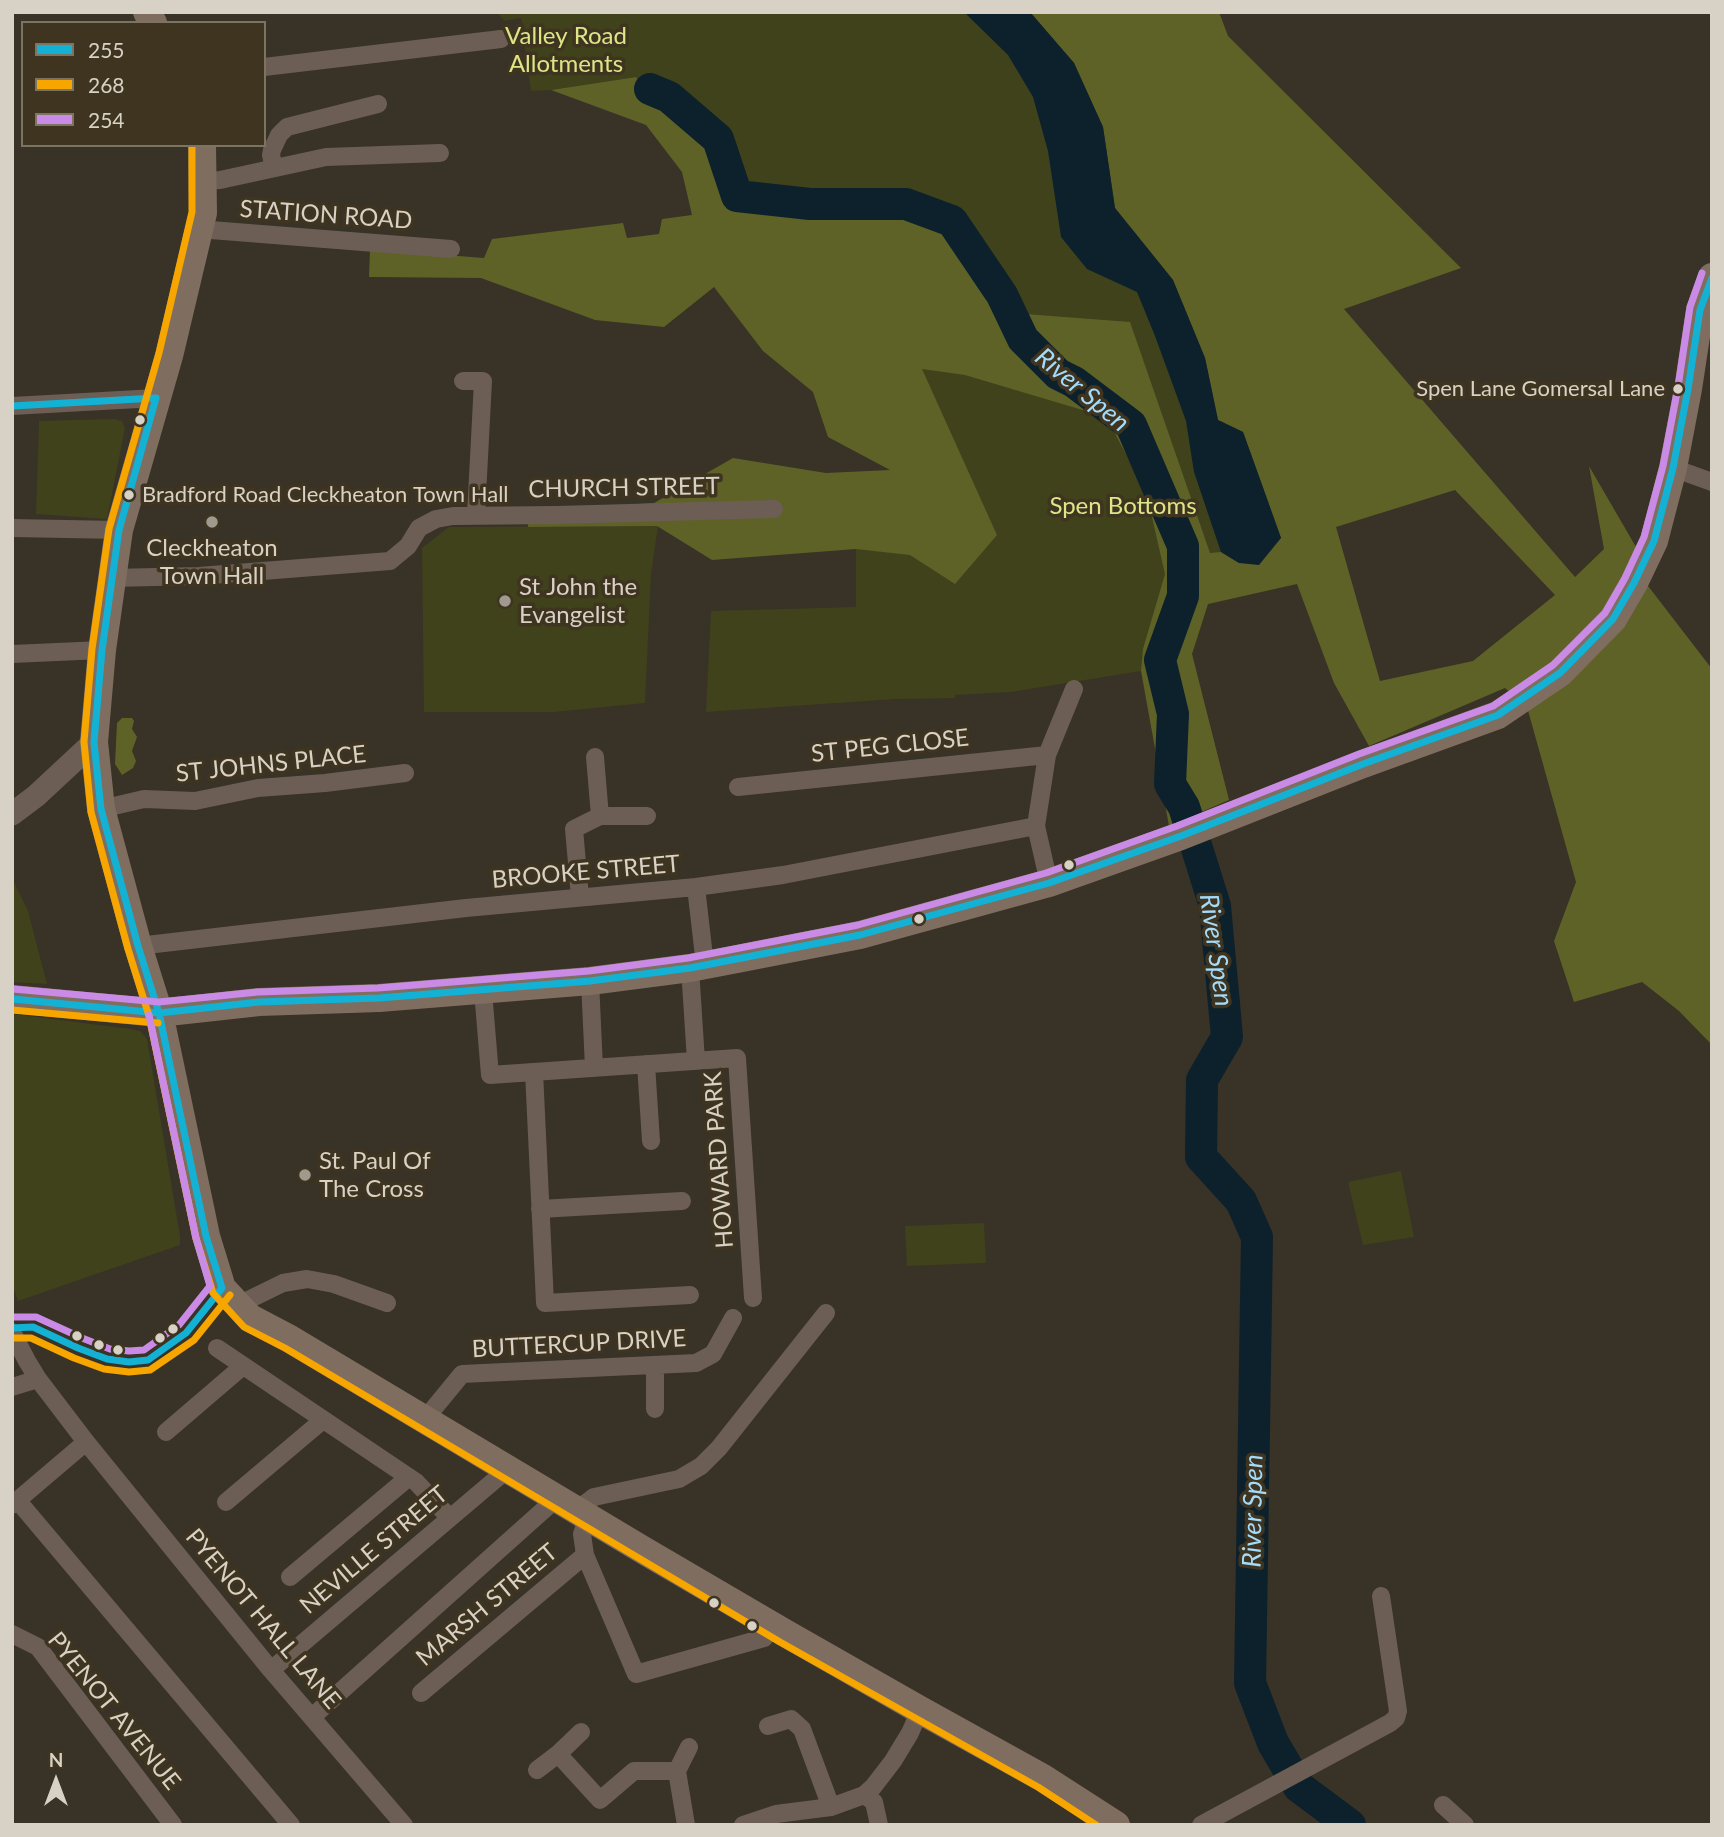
<!DOCTYPE html>
<html>
<head>
<meta charset="utf-8">
<style>
	body { margin:0 }
	#map { position:relative; width:1724px; height:1837px; overflow:hidden; background:#383227; font-family:Lato,sans-serif }
	canvas { display:block }
	.frame { position:absolute; inset:0; border:14px solid #d8d1c5; pointer-events:none }
	.legend { position:absolute; left:21px; top:21px; width:245px; height:126px; box-sizing:border-box; background:#3f3420; border:2px solid #7c7362; margin:0; padding:9px 12px; list-style:none; font-size:21px; color:#d8d1c5 }
	.legend li { display:flex; align-items:center; gap:14px; height:35px }
	.legend b { width:35px; border:2px solid #7c7362 }
	.north { position:absolute; left:21px; top:1746px; width:70px; height:70px; -webkit-text-stroke:5px #3f3420; paint-order:stroke; rotate:0deg; font-size:19px; font-weight:700; line-height:28px; text-align:center; color:#d8d1c5 }
	.north::after { content:''; display:block; margin:auto; width:24px; height:32px; background:#d8d1c5; clip-path:polygon(50% 0,100% 100%,50% 72%,0 100%) }
</style>
</head>
<body>
<div id="map">
<canvas width="1724" height="1837"></canvas>
<div class="frame"></div>
<ul class="legend">
<li><b style="height:9px;background:#13b2d5"></b>255</li>
<li><b style="height:9px;background:#f7a600"></b>268</li>
<li><b style="height:9px;background:#ca8be6"></b>254</li>
</ul>
<div class="north">N</div>
</div>
<script>
const g = document.querySelector('canvas').getContext('2d');
g.lineJoin = 'round';
function fillPath(path, color) {
  g.fillStyle = color;
  g.fill(path, 'evenodd');
}
function shape(rows) {
  const path = new Path2D();
  for (const r of rows) {
    path.moveTo(r[0], r[1]);
    for (let i = 2; i < r.length; i += 2) path.lineTo(r[i], r[i + 1]);
  }
  return path;
}
function stroke(path, color, width, dash) {
  g.strokeStyle = color;
  g.lineWidth = width;
  g.lineCap = dash ? 'butt' : 'round';
  g.setLineDash(dash || []);
  g.stroke(path);
}
function label(font, color, halo, rows, align = 'center') {
  g.font = font + ' Lato,sans-serif';
  g.lineWidth = 7;
  g.setLineDash([]);
  g.textBaseline = 'middle';
  g.strokeStyle = halo;
  g.fillStyle = color;
  for (const [text, x, y, turn = 0] of rows) {
    g.save();
    g.translate(x, y);
    g.rotate((+turn || 0) * Math.PI / 180);
    g.textAlign = isNaN(turn) ? turn : align;
    if (halo) g.strokeText(text, 0, 0);
    g.fillText(text, 0, 0);
    g.restore();
  }
}
fillPath(shape([
	[497,12,1030,12,1297,583,1208,604,1192,654,1229,800,1141,671,1011,692,955,695,955,698,895,699,706,712,711,611,856,607,856,549,997,535,921,369,917,192,834,193,745,184,688,124,644,89,636,77,551,90,531,91,521,18,504,21],
	[115,419,122,421,125,428,107,519,36,514,39,421],
	[658,526,651,574,645,703,553,712,424,712,422,548,449,527],
	[12,878,28,911,47,984,12,982],
	[12,1014,131,1029,140,1031,147,1039,180,1236,180,1245,18,1301,12,1285],
	[1401,1171,1414,1237,1363,1245,1348,1182],
	[984,1223,986,1263,907,1266,905,1226]
]), '#40421b');
fillPath(shape([
	[1030,12,1219,12,1228,36,1461,268,1344,309,1575,577,1604,549,1589,466,1636,547,1645,582,1712,669,1712,1045,1679,1011,1642,982,1574,1002,1554,941,1576,882,1527,707,1505,688,1369,746,1334,683,1297,584,1208,604,1192,654,1229,800,1169,826,1141,671,1143,649,1165,574,1146,491,1106,417,965,375,922,369,997,535,955,584,910,555,856,549,712,560,657,526,528,527,529,511,654,503,733,458,826,473,890,470,828,437,813,392,763,351,714,287,664,327,595,320,481,278,369,277,370,249,484,258,492,239,623,223,627,238,659,234,662,219,692,215,682,172,646,125,551,90,636,77,644,89,688,124,745,184,834,193,917,192,954,211,1025,314,1130,322,1210,553,1221,552,1239,563,1281,538,1243,432,1218,420,1205,358,1173,280,1115,208,1103,127,1074,63],
	[1455,490,1555,595,1473,661,1380,681,1336,527],
	[122,718,132,718,134,721,132,729,137,737,132,751,136,761,133,768,122,775,115,764,117,723]
]), '#5e6227');
fillPath(shape([
	[964,12,1030,12,1074,63,1103,127,1115,208,1173,280,1205,358,1218,420,1243,432,1261,482,1281,538,1259,565,1239,563,1221,552,1194,472,1186,421,1155,336,1137,292,1087,269,1061,237,1048,151,1033,97,1008,55]
]), '#0c212b');
stroke(shape([
	[650,89,669,97,718,139,737,196,810,204,906,204,952,221,1002,295,1023,339,1058,374,1074,382,1131,425,1183,546,1183,596,1160,660,1173,714,1170,784,1184,807,1215,906,1227,1037,1202,1080,1201,1157,1241,1201,1257,1237,1250,1683,1273,1743,1299,1787,1350,1825]
]), '#0c212b', 32);
stroke(shape([
	[264,67,501,39],
	[274,168,271,155,272,150,279,135,287,127,378,104],
	[203,181,220,180,326,157,440,153],
	[198,229,451,249],
	[463,381,483,381,476,515],
	[12,406,156,398],
	[1673,468,1712,482],
	[12,528,119,530],
	[112,578,199,576,390,561,408,546,419,528,436,519,453,516,557,515,774,509],
	[12,654,102,650],
	[1047,755,1074,689],
	[595,757,600,816],
	[738,787,1047,755,1036,826,1049,883],
	[101,809,144,799,195,801,258,788,325,783,405,773],
	[696,887,705,965],
	[580,897,574,829,600,816,647,816],
	[138,946,466,908,696,887,783,875,1036,826],
	[690,968,696,1061],
	[590,981,594,1068],
	[483,991,490,1075,737,1058,753,1298],
	[646,1064,651,1141],
	[534,1072,545,1303,690,1295],
	[540,1209,682,1201],
	[238,1305,283,1283,307,1279,334,1284,387,1303],
	[12,1332,27,1361,38,1379,86,1442,271,1670,404,1825],
	[217,1348,416,1482,450,1518],
	[655,1366,655,1409],
	[12,1387,38,1379],
	[425,1419,462,1374,696,1363,713,1354,733,1318],
	[166,1432,243,1366],
	[18,1501,291,1825],
	[226,1502,323,1420],
	[12,1505,86,1442],
	[577,1510,594,1497,679,1479,701,1466,719,1448,826,1313],
	[588,1516,582,1534,585,1555,636,1674,764,1638,773,1626],
	[290,1577,409,1477],
	[12,1634,38,1647,173,1825],
	[271,1670,509,1468],
	[421,1693,585,1555],
	[312,1717,557,1498],
	[768,1726,791,1719,802,1729,831,1807],
	[558,1754,600,1800,634,1771,677,1771,686,1825],
	[537,1770,558,1754,581,1732],
	[677,1771,689,1747],
	[864,1795,874,1802,879,1825],
	[1443,1805,1465,1825],
	[743,1825,776,1814,831,1807,864,1795,873,1787,893,1761,910,1733,920,1710],
	[1201,1825,1390,1723,1396,1718,1398,1711,1381,1596]
]), '#6c5e54', 18);
stroke(shape([
	[12,814,36,796,94,742]
]), '#6c5e54', 23);
stroke(shape([
	[147,12,153,23],
	[202,145,203,213,169,356,119,530,102,650,94,742,101,809,138,946,159,1013,206,1236,222,1288,250,1318,290,1339,643,1550,785,1633,920,1710,1043,1778,1116,1825],
	[12,999,159,1013,259,1002,379,998,590,981,690,968,737,959,860,935,1049,883,1181,836,1363,764,1498,715,1560,673,1613,619,1634,583,1654,541,1673,468,1688,389,1700,310,1712,277]
]), '#7f6d60', 28);
stroke(shape([
	[12,406,156,398,119,530,102,650,94,742,101,809,138,946,159,1013,206,1236,222,1288,186,1333,148,1360,129,1362,107,1359,78,1348,33,1327,12,1328],
	[12,999,159,1013,259,1002,379,998,590,981,690,968,860,935,1049,883,1181,836,1363,764,1498,715,1560,673,1613,619,1634,583,1654,541,1673,468,1688,389,1700,310,1712,278]
]), '#13b2d5', 7);
stroke(shape([
	[192,145,192,212,159,353,109,529,92,649,84,742,91,812,128,949,149,1016,196,1238,213,1293,244,1327,285,1348,780,1642,1038,1787,1096,1825],
	[12,1010,158,1023],
	[12,1338,31,1338,74,1358,104,1369,129,1372,150,1370,194,1340,230,1295]
]), '#f7a600', 7);
stroke(shape([
	[13,989,159,1002,258,992,378,988,589,971,688,958,858,925,1046,873,1177,826,1359,754,1493,706,1553,665,1605,613,1625,578,1644,537,1663,466,1678,387,1690,307,1702,273],
	[12,1317,36,1317,82,1338,110,1349,129,1351,144,1350,179,1325,210,1286,196,1238,149,1015]
]), '#ca8be6', 7);
for (const [x, y, r, color] of [
	[1678,389,6,"#d8d1c5"],
	[140,420,6,"#d8d1c5"],
	[129,495,6,"#d8d1c5"],
	[212,522,7,"#a0998e"],
	[505,601,7,"#a0998e"],
	[1069,865,6,"#d8d1c5"],
	[919,919,6,"#d8d1c5"],
	[305,1175,7,"#a0998e"],
	[173,1329,6,"#d8d1c5"],
	[77,1336,6,"#d8d1c5"],
	[160,1338,6,"#d8d1c5"],
	[99,1345,6,"#d8d1c5"],
	[118,1350,6,"#d8d1c5"],
	[714,1603,6,"#d8d1c5"],
	[752,1626,6,"#d8d1c5"]
]) {
  const dot = new Path2D();
  dot.arc(x, y, r, 0, 2 * Math.PI);
  g.fillStyle = color;
  g.fill(dot);
  stroke(dot, '#3f3420', 2.5);
}
label('22px', '#d8d1c5', '#3f3420', [
	["Spen Lane Gomersal Lane",1665,389],
	["Bradford Road Cleckheaton Town Hall",142,495,"left"]
], 'right');
label('24px', '#dde687', '#3f3420', [
	["Valley Road",566,36],
	["Allotments",566,64],
	["Spen Bottoms",1123,506]
]);
label('24px', '#d8d1c5', '#3f3420', [
	["STATION ROAD",326,215,4],
	["CHURCH STREET",624,488,-1],
	["ST PEG CLOSE",890,746,-6],
	["ST JOHNS PLACE",271,764,-6],
	["BROOKE STREET",586,872,-5],
	["HOWARD PARK",719,1160,-94],
	["BUTTERCUP DRIVE",579,1344,-3],
	["NEVILLE STREET",374,1550,-40],
	["MARSH STREET",487,1605,-40],
	["PYENOT HALL LANE",263,1619,50],
	["PYENOT AVENUE",114,1711,51]
]);
label('24px', '#d8d1c5', '#3f3420', [
	["Cleckheaton",212,548,"center"],
	["Town Hall",212,576,"center"],
	["St John the",519,587],
	["Evangelist",519,615],
	["St. Paul Of",319,1161],
	["The Cross",319,1189]
], 'left');
label('italic 26px', '#a3dbfa', '#3f3420', [
	["River Spen",1082,390,40],
	["River Spen",1216,950,82],
	["River Spen",1253,1511,-89]
]);
</script>
</body>
</html>
